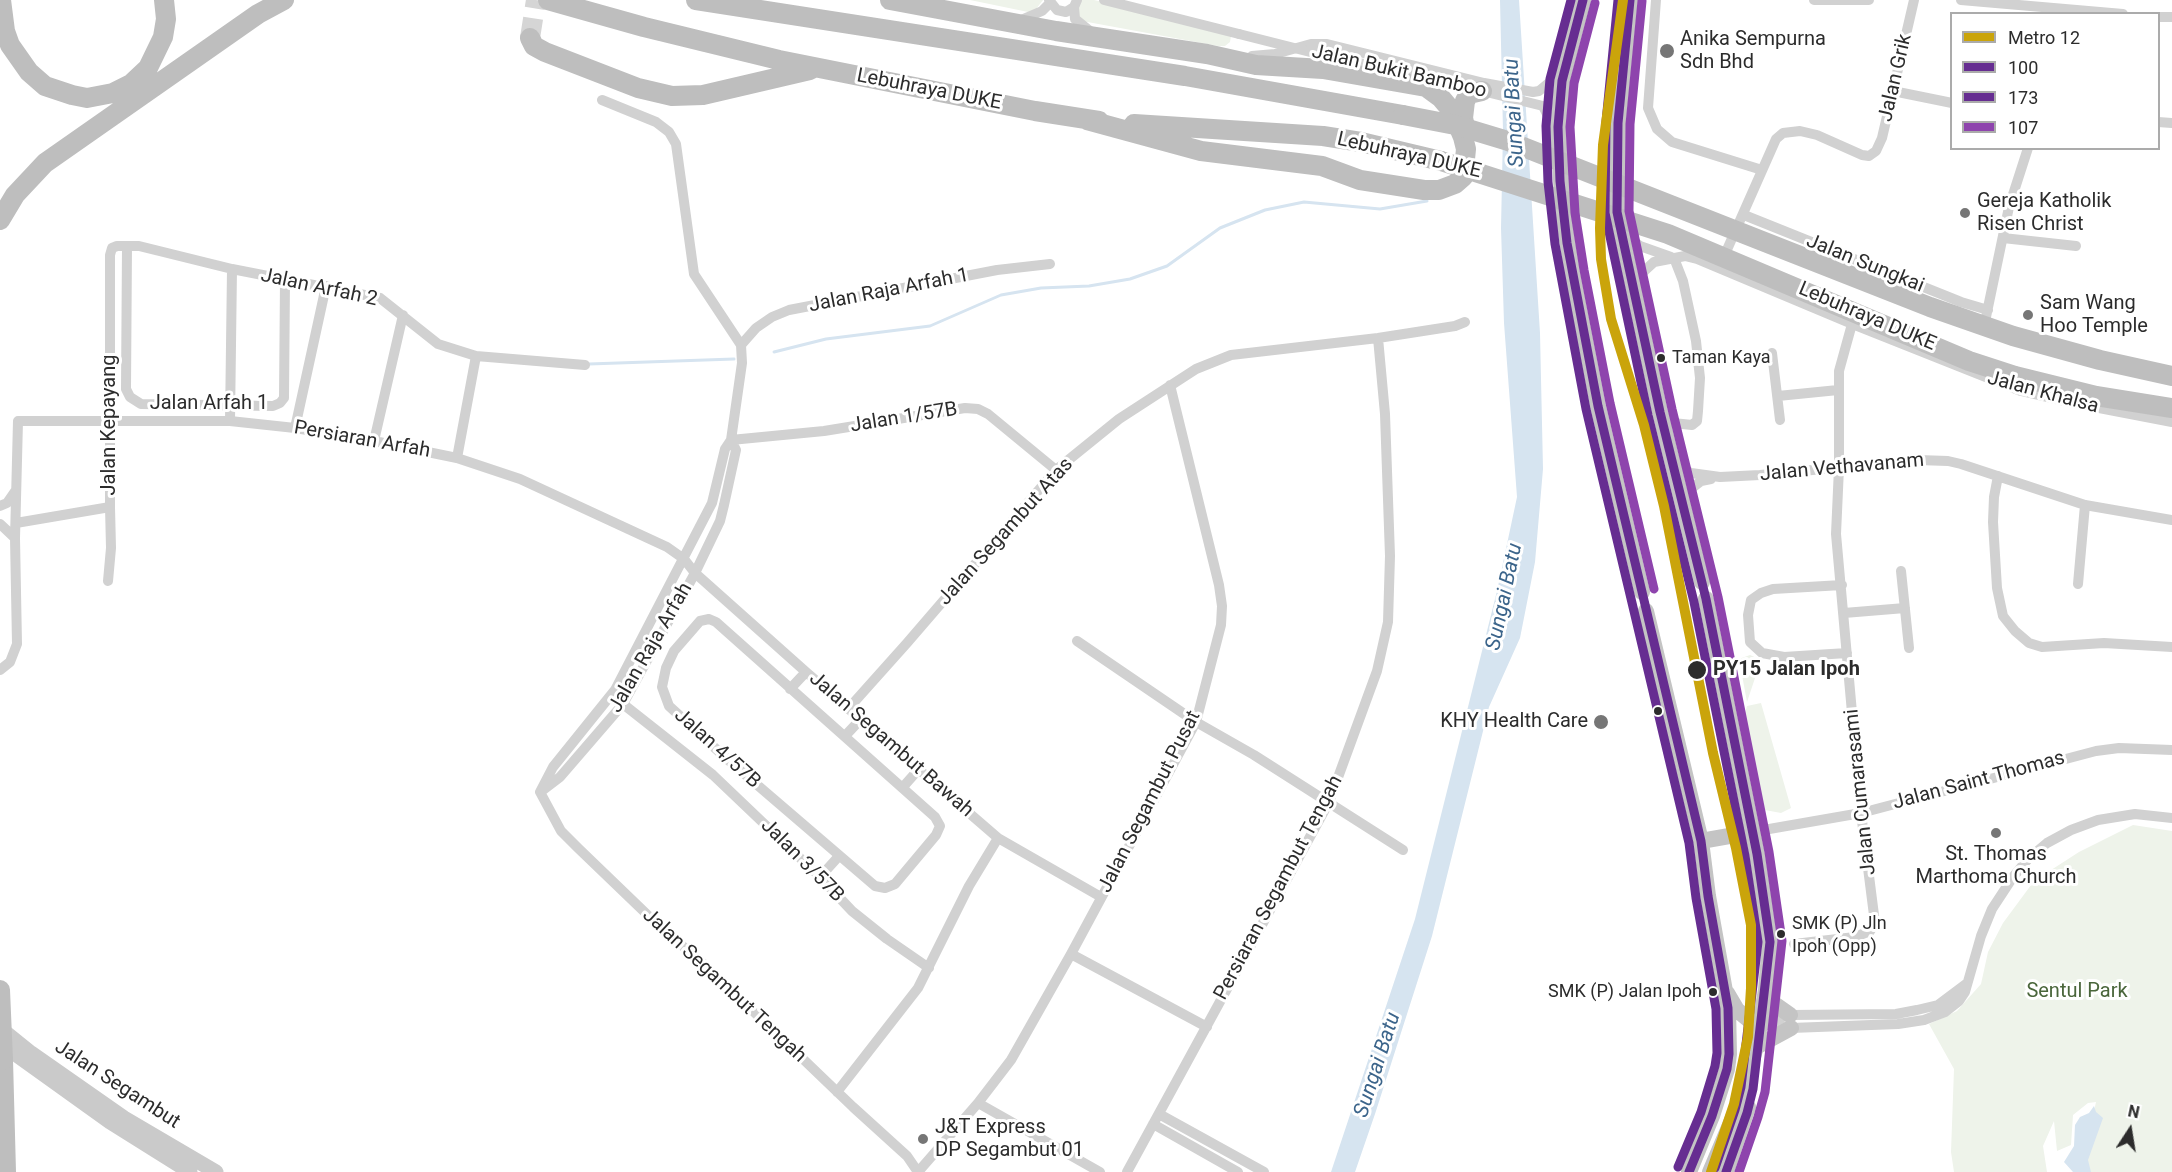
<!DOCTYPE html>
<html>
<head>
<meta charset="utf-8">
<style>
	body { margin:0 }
	#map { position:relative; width:2172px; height:1172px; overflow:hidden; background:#fff; font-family:Roboto,sans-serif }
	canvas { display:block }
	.legend { position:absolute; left:1950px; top:12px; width:210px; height:138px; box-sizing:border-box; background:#fff; border:2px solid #ababab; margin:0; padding:8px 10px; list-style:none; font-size:18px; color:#2c2c2c }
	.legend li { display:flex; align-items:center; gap:12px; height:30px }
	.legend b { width:30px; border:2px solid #ababab }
	.north { position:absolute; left:2100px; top:1100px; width:60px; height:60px; -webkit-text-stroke:4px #fff; paint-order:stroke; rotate:12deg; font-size:16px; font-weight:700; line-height:24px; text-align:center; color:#2c2c2c }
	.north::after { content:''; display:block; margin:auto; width:21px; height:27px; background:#2c2c2c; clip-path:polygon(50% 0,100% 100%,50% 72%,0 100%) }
</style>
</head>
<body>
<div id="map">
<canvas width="2172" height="1172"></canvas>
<ul class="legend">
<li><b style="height:8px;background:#caa40b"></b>Metro 12</li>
<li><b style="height:8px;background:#662d91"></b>100</li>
<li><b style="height:8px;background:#662d91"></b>173</li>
<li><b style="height:8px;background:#8e44ad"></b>107</li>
</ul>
<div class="north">N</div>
</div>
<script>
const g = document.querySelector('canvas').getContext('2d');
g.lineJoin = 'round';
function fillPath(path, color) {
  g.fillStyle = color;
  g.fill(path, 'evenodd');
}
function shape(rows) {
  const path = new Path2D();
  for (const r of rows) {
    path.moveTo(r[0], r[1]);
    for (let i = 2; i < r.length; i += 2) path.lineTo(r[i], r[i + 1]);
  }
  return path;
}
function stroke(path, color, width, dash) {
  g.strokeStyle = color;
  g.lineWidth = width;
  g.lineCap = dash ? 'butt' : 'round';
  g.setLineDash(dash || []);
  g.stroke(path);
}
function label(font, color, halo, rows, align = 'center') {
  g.font = font + ' Roboto,sans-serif';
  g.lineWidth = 6;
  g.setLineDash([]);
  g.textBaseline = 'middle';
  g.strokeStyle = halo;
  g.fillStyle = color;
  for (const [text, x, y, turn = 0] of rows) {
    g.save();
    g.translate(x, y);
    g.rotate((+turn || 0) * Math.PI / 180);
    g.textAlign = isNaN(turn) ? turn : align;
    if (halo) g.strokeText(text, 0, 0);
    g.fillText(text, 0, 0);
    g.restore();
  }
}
fillPath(shape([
	[970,0,1043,0,1033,13],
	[1081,0,1094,0,1226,30,1231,36,1230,42,1225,46,1218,46,1082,21,1079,17,1077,8],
	[1750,655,1761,660,1747,702,1739,659],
	[1761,703,1791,808,1781,813,1765,810,1744,717,1747,706],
	[2133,825,2172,831,2172,1172,2085,1172,2083,1161,2096,1102,2088,1103,2073,1115,2071,1145,2057,1151,2054,1121,2043,1146,2047,1172,1954,1172,1951,1152,1954,1069,1929,1024,1957,1011,1981,984,1988,952,2003,923,2034,881,2079,852]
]), '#eef3ea');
fillPath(shape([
	[1500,0,1519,0,1540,333,1543,469,1535,562,1520,638,1489,707,1432,936,1375,1114,1355,1172,1331,1172,1415,919,1497,591,1517,497,1504,323,1501,228,1503,131],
	[2094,1106,2096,1112,2103,1118,2088,1160,2091,1172,2073,1172,2064,1162,2074,1146,2075,1125,2080,1117,2089,1113]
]), '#d6e4f0');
stroke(shape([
	[774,352,826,339,930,326,1001,295,1041,288,1089,286,1130,279,1167,266,1220,228,1265,210,1304,202,1380,209,1427,201],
	[589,364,734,359]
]), '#d6e4f0', 3);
stroke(shape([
	[530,38,536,0]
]), '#d5d5d5', 20, [20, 10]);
stroke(shape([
	[1049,0,1057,10,1066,12,1074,7,1077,0],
	[1104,0,1239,34],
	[1656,0,1648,108,1657,129,1672,142,1762,170],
	[1814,0,1869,0],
	[1961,0,2123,14],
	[1074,7,1075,19,1091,32],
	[2158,17,2172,17],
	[1021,20,1042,11,1050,3],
	[1322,55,1450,83,1543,106,1548,116,1552,161],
	[1252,56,1275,54,1311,44,1327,44,1484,83,1533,92,1539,91,1551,81,1564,33,1575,8],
	[1893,91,1952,103],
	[2158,122,2172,123],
	[1744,215,1961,302,1988,310],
	[1621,233,1640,246,1671,257],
	[2003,238,2076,246],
	[127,246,126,389,130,397,141,404,273,406,280,403,284,398,285,280],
	[1722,261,1776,139,1783,133,1800,131,1817,135,1862,155,1869,156,1876,151,1882,138,1914,0],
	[1636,292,1642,273,1654,262,1685,256,1697,259,1852,324,2021,391,2068,402,2172,422],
	[1986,317,2009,207,2028,148],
	[741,345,756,328,772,317,789,310,997,270,1050,264],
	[1772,353,1780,420],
	[1778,396,1838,390],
	[1660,412,1673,423,1692,425,1697,421,1698,411,1700,378,1696,341,1683,281,1674,258],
	[230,421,232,269],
	[295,428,326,286],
	[731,440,824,431,965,408,978,409,988,414,1056,470],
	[374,441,403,315],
	[1673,456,1682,468,1691,473,1720,477,1760,475,1918,460,1948,461,1961,464,2085,505,2172,520],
	[457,458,476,356],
	[1998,476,1994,497,1993,522,1997,588,2003,616,2015,631,2029,643,2042,647,2104,643,2172,647],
	[0,506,7,503,16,490],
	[1686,506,1692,488,1701,481,1711,479],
	[16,523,110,507,110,255,112,248,117,246,139,246,232,269,380,298,438,344,476,356,585,365],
	[0,524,15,538],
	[1901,571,1909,648],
	[108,581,111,548,110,507],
	[2078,584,2085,505],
	[1842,585,1773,589,1761,593,1751,600,1748,615,1750,642,1762,653,1784,657,1847,653],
	[1844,613,1905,608],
	[709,619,716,622,935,817,940,826,936,835,895,884,885,888,875,886,727,759,669,706,662,687,666,668,674,651,700,621,709,619],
	[1077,641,1196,722,1254,755,1403,850],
	[0,670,10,662,17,644,15,538,18,421,230,421,295,428,374,441,457,458,520,479,667,547,684,559,695,573,806,672,998,838,1101,897],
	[790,689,806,672],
	[623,704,713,775,820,877,852,911,887,939,929,968],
	[848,709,907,643,1056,470,1119,419,1196,369,1231,355,1378,338,1455,326,1465,322],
	[845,736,860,720],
	[903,787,918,770],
	[543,790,560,777,623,704,695,573,720,521,724,505,736,450,731,440],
	[540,792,561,831,578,848,658,925,706,966,853,1107,907,1156,918,1172,978,1103,1011,1060,1071,954,1196,722,1221,625,1222,606,1219,585,1170,385],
	[540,792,553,767,615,690,712,503,725,449,731,440,742,363,741,345,694,274,676,144,669,132,656,122,602,100],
	[1752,832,1861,813,2096,751,2119,748,2172,750],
	[820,877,839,856],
	[1794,944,1855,937,1870,931,1875,923,1861,813,1836,534,1839,468,1839,371,1852,324],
	[1071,954,1207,1027],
	[1763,1023,1790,1015,1896,1014,1917,1010,1938,1005,1966,984],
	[1760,1024,1791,1028,1898,1024,1924,1020,1945,1012,1959,1001,1965,992,1981,936,1992,909,2013,877,2028,859,2047,843,2071,830,2098,820,2135,814,2172,818],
	[837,1092,918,988,969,886,998,838],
	[978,1103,1100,1172],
	[1159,1114,1264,1172],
	[1153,1124,1238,1172],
	[1127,1172,1329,802,1377,671,1388,622,1390,556,1385,414,1378,338]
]), '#d1d1d1', 10);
stroke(shape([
	[0,1028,31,1053,124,1118,216,1172],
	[0,1043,110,1122,190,1172]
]), '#cacaca', 15);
stroke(shape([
	[1583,0,1562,81,1558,127,1563,214,1572,272,1598,406,1642,592],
	[1630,0,1618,123,1617,212,1660,412,1702,582],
	[1706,599,1757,854,1770,942,1766,990,1756,1047,1738,1106,1710,1172],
	[1646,611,1701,841,1708,896,1728,1008,1729,1054,1727,1069,1712,1116,1689,1172],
	[1701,841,1752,832],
	[1766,990,1773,1003,1790,1015],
	[1727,993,1737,1010,1748,1019,1760,1024],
	[1756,1047,1791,1028],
	[1726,1172,1748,1107]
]), '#c4c4c4', 16);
stroke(shape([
	[1,0,5,31,10,45,29,72,45,86,72,95,87,98,113,93,131,84,148,68,163,37,166,19,164,0],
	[548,0,644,27,779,60,1035,111,1099,121],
	[696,0,1185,76,1403,115],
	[890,0,1056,31,1207,54,1256,65,1323,69,1426,87,1441,98,1452,111,1463,137,1466,149,1464,169,1463,177,1455,184,1439,190,1424,190,1360,180,1322,166,1201,151,1087,120],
	[530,38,534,46,545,52,638,88,672,96,703,95,810,70],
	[1134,124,1323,136,1361,142,1441,161],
	[1466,131,1463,118,1465,101,1469,94,1482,91],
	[0,220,15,195,45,163,258,14,284,0],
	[3,1060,6,1172]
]), '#bebebe', 20);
stroke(shape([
	[1239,34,1322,55]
]), '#d1d1d1', 10);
stroke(shape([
	[1403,115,1455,125,1508,141,1930,307,2013,336,2100,360,2172,376],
	[1441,161,1668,234,1969,361,2015,376,2096,396,2172,408],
	[0,990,3,1060]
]), '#bebebe', 20);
stroke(shape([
	[1583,0,1562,81,1558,127,1560,181,1567,243,1598,406,1701,841,1708,896,1728,1008,1729,1054,1727,1069,1712,1116,1689,1172],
	[1630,0,1618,123,1617,212,1660,412,1706,599,1757,854,1770,942,1753,1089,1747,1113,1726,1172]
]), '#662d91', 9);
stroke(shape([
	[1571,0,1550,79,1546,126,1548,182,1555,244,1586,409,1689,843,1696,898,1716,1009,1717,1053,1715,1066,1701,1112,1678,1167],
	[1618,0,1606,122,1605,213,1648,415,1694,602,1745,856,1758,942,1741,1087,1735,1110,1715,1168]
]), '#662d91', 9);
stroke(shape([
	[1642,1,1630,124,1629,211,1672,409,1718,597,1769,852,1782,941,1765,1092,1758,1117,1739,1172],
	[1595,3,1574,83,1570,127,1575,213,1584,270,1610,403,1654,589]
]), '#8e44ad', 9);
stroke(shape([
	[1623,0,1603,145,1600,228,1601,259,1611,319,1644,425,1664,506,1713,753,1736,848,1751,925,1751,988,1748,1037,1734,1104,1711,1172]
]), '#caa40b', 10);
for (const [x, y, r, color] of [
	[1667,51,8,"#767676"],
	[1965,213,6,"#767676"],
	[2028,315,6,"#767676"],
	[1661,358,5,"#2c2c2c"],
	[1697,670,10,"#2c2c2c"],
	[1658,711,5,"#2c2c2c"],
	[1601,722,8,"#767676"],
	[1996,833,6,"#767676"],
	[1781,934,5,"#2c2c2c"],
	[1713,992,5,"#2c2c2c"],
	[923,1139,6,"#767676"]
]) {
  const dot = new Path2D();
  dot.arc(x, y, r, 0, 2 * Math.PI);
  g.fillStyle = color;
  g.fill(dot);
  stroke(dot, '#fff', 2);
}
label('18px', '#2c2c2c', '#fff', [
	["Taman Kaya",1672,358],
	["SMK (P) Jln",1792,924],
	["Ipoh (Opp)",1792,947],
	["SMK (P) Jalan Ipoh",1702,992,"right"]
], 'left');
label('20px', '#2c2c2c', '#fff', [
	["Anika Sempurna",1680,40],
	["Sdn Bhd",1680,63],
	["Gereja Katholik",1977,202],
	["Risen Christ",1977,225],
	["Sam Wang",2040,304],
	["Hoo Temple",2040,327],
	["KHY Health Care",1588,722,"right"],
	["St. Thomas",1996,855,"center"],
	["Marthoma Church",1996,878,"center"],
	["J&T Express",935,1128],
	["DP Segambut 01",935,1151]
], 'left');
label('20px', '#2c2c2c', '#fff', [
	["Jalan Bukit Bamboo",1399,72,13],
	["Jalan Grik",1896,78,-77],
	["Lebuhraya DUKE",929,90,11],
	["Lebuhraya DUKE",1409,156,13],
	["Jalan Sungkai",1865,264,22],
	["Jalan Arfah 2",319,288,12],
	["Jalan Raja Arfah 1",889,291,-11],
	["Lebuhraya DUKE",1867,317,23],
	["Jalan Khalsa",2043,393,15],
	["Jalan Arfah 1",209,404],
	["Jalan 1/57B",904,418,-9],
	["Jalan Kepayang",110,425,-90],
	["Persiaran Arfah",362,440,10],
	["Jalan Vethavanam",1842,468,-5],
	["Jalan Segambut Atas",1006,532,-48],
	["Jalan Raja Arfah",651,648,-60],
	["Jalan Segambut Bawah",891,745,41],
	["Jalan 4/57B",717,749,42],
	["Jalan Saint Thomas",1979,781,-15],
	["Jalan Cumarasami",1861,792,-96],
	["Jalan Segambut Pusat",1150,802,-63],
	["Jalan 3/57B",802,861,45],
	["Persiaran Segambut Tengah",1279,888,-62],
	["Jalan Segambut Tengah",724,986,43],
	["Jalan Segambut",117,1085,33]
]);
label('bold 20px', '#2c2c2c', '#fff', [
	["PY15 Jalan Ipoh",1713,670]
], 'left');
label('20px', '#4a663b', '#fff', [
	["Sentul Park",2077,992]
]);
label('italic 21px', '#3c658b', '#fff', [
	["Sungai Batu",1515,113,-93],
	["Sungai Batu",1505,597,-78],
	["Sungai Batu",1378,1065,-72]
]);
</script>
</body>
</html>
